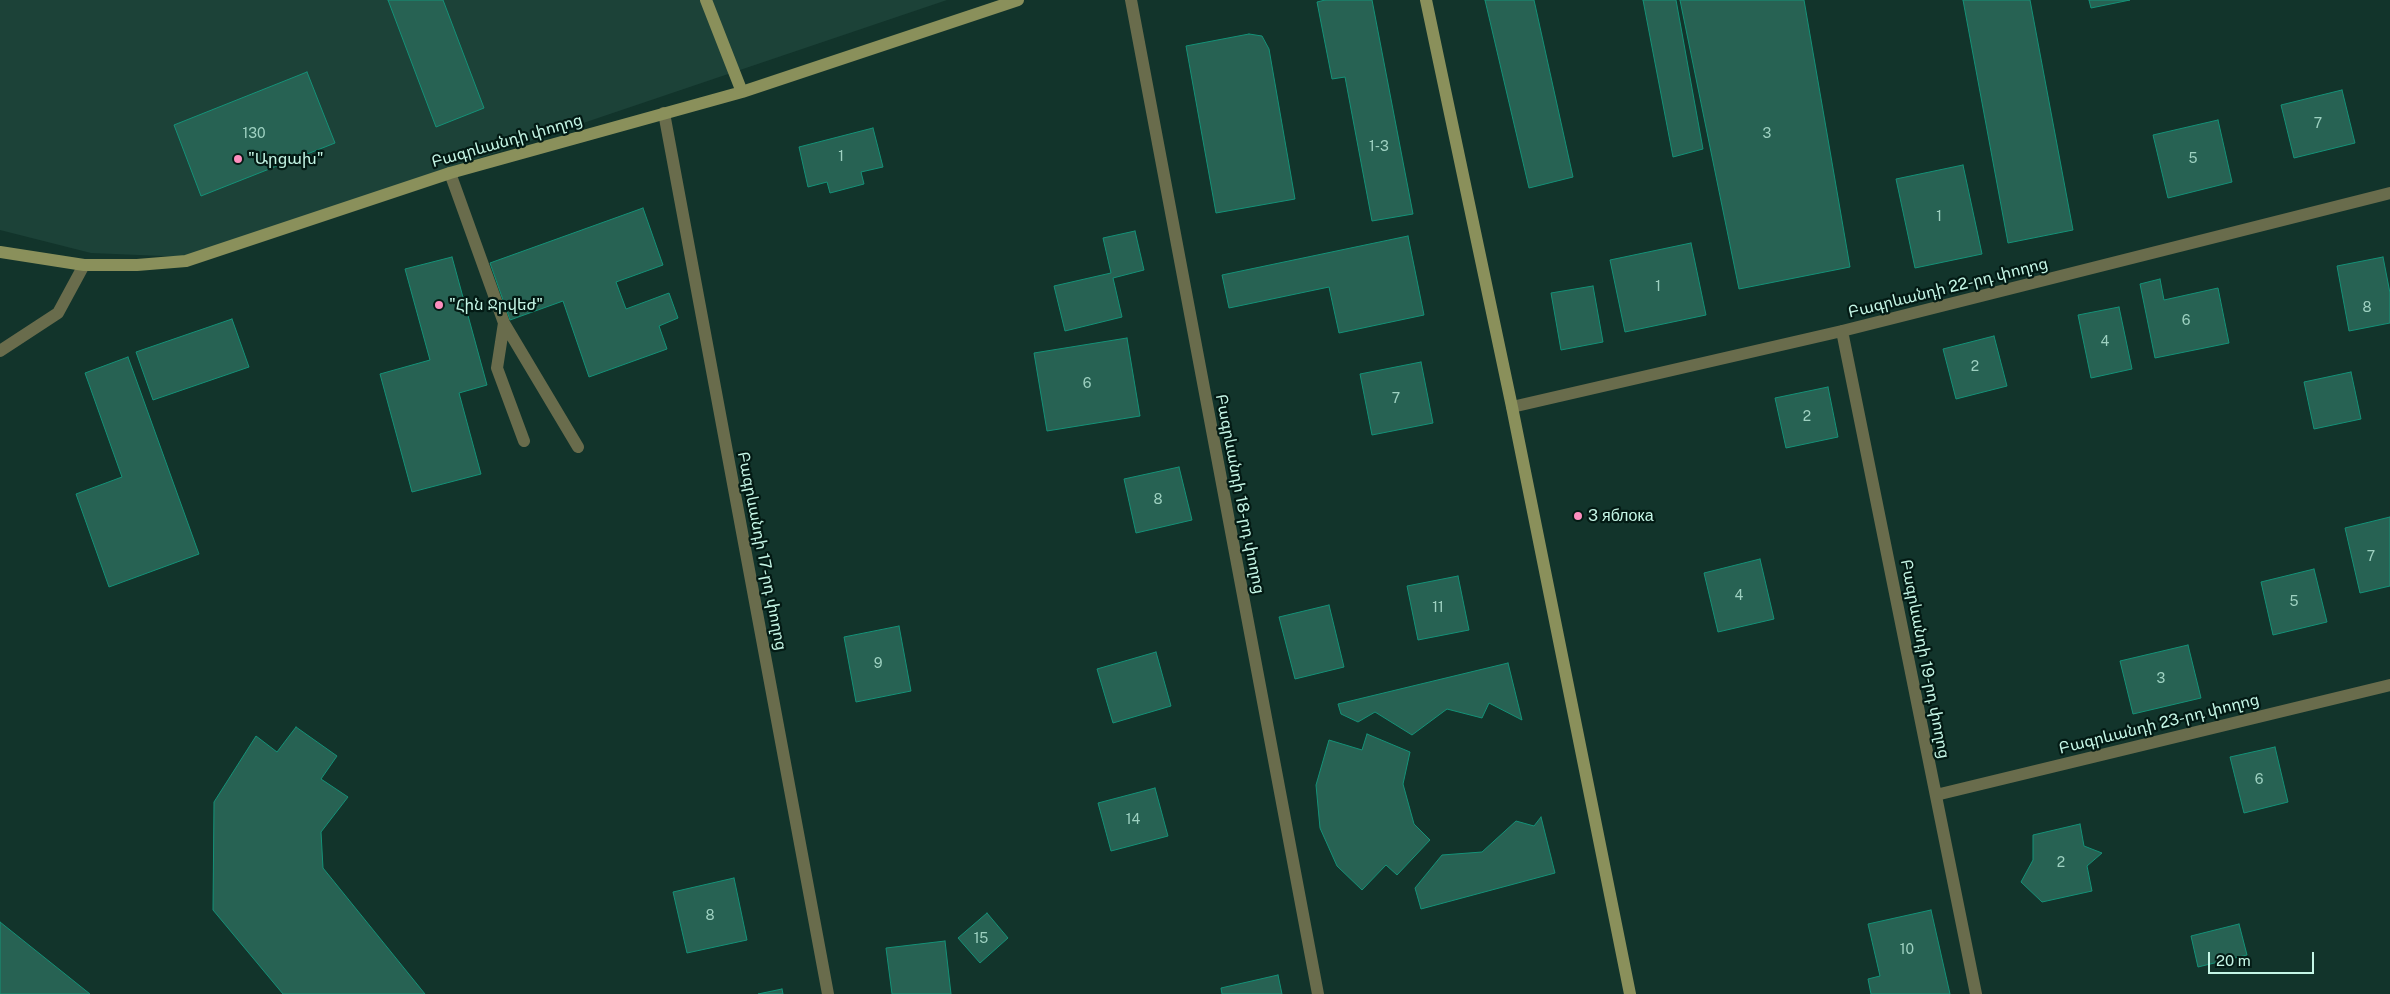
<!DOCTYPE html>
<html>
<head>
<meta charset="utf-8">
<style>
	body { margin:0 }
	#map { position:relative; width:2390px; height:994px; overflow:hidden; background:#12342b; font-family:"Public Sans",sans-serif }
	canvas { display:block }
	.scale { position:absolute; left:2208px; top:952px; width:106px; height:22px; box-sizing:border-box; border:2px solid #c5f6e6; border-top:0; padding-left:6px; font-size:15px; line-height:18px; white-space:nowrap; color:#c5f6e6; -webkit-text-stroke:4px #031a14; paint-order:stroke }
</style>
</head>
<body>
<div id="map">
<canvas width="2390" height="994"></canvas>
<div class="scale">20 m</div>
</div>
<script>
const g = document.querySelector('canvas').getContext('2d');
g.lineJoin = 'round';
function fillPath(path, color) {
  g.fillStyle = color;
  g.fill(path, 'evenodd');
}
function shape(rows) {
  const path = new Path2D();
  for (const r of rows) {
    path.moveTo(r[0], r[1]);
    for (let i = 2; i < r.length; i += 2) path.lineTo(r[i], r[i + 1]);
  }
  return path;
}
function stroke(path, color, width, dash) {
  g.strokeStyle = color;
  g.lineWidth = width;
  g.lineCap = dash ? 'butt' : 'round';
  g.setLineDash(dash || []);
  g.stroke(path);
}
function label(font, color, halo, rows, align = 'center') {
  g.font = font + ' "Public Sans","Noto Sans Armenian",sans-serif';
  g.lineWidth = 4.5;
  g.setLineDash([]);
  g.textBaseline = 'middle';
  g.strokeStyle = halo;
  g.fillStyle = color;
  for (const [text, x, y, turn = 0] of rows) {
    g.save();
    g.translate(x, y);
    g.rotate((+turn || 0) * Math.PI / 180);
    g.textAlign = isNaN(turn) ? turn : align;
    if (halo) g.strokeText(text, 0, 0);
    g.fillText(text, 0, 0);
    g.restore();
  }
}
fillPath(shape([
	[0,0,947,0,187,257,91,253,0,230]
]), '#1c4238');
const building = shape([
	[388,0,443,0,484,108,436,127,388,0],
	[1325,0,1372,0,1413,214,1372,221,1345,77,1332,79,1317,2,1325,0],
	[1485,0,1534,0,1573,177,1529,188,1485,0],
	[1643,0,1676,0,1703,149,1673,157,1643,0],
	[1680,0,1804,0,1850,267,1739,289,1680,0],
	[1963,0,2030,0,2073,230,2008,243,1963,0],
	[2089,0,2130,0,2091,8,2089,0],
	[1249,34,1262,36,1269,49,1295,199,1216,213,1186,46,1249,34],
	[307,72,335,143,201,196,174,125,307,72],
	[2342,90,2355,143,2294,158,2281,105,2342,90],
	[2218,120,2232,182,2168,198,2153,135,2218,120],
	[873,128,883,167,861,172,864,184,830,193,827,182,808,187,799,147,873,128],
	[1963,165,1982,254,1915,268,1896,179,1963,165],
	[643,208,663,265,616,282,626,309,669,293,678,318,659,326,667,349,589,377,563,301,510,320,490,263,643,208],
	[1135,231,1144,270,1113,278,1122,317,1065,331,1054,286,1111,273,1103,238,1135,231],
	[1408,236,1424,315,1339,333,1329,287,1229,308,1222,275,1408,236],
	[1691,243,1706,315,1625,332,1610,260,1691,243],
	[452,257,487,385,459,393,481,474,412,492,380,374,430,360,405,269,452,257],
	[2383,257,2390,293,2390,323,2349,331,2337,266,2383,257],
	[2160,279,2164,300,2218,288,2229,343,2155,358,2140,284,2160,279],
	[1593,286,1603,342,1561,350,1551,293,1593,286],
	[2119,307,2132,369,2091,378,2078,315,2119,307],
	[232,319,249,367,153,400,136,352,232,319],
	[1994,336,2007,386,1956,399,1943,349,1994,336],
	[1127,338,1140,416,1047,431,1034,353,1127,338],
	[128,357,199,554,109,587,76,494,122,477,85,373,128,357],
	[1421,362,1433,423,1372,435,1360,374,1421,362],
	[2351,372,2361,419,2314,429,2304,382,2351,372],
	[1828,387,1838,437,1786,448,1775,398,1828,387],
	[1179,467,1192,520,1136,533,1124,479,1179,467],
	[2390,517,2390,586,2360,593,2345,528,2390,517],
	[1760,559,1774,619,1718,632,1704,573,1760,559],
	[2314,569,2327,622,2273,635,2261,582,2314,569],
	[1458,576,1469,630,1418,640,1407,586,1458,576],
	[1329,605,1344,667,1295,679,1279,617,1329,605],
	[899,626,911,691,856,702,844,637,899,626],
	[2188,645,2201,698,2133,714,2120,661,2188,645],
	[1156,652,1171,706,1113,723,1097,669,1156,652],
	[1508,663,1522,720,1489,703,1482,718,1447,709,1412,735,1375,712,1358,722,1341,714,1338,704,1508,663],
	[296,727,337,756,321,779,348,797,321,832,323,868,425,994,283,994,213,910,214,802,256,736,277,752,296,727],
	[1367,734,1410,752,1403,784,1414,824,1430,840,1397,875,1386,865,1362,890,1337,866,1320,828,1316,785,1329,740,1362,750,1367,734],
	[2275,747,2288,802,2244,813,2230,757,2275,747],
	[1155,788,1168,836,1111,851,1098,803,1155,788],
	[1541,817,1555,873,1421,909,1415,888,1442,855,1482,852,1516,821,1534,826,1541,817],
	[2080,824,2084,846,2102,853,2087,866,2092,891,2042,902,2021,882,2033,860,2033,835,2080,824],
	[734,878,747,940,687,953,673,892,734,878],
	[1931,910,1950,994,1871,994,1868,979,1880,976,1868,924,1931,910],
	[987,913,1008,938,980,963,958,938,987,913],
	[0,922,90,994,0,994,0,922],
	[2239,924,2247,955,2198,967,2191,936,2239,924],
	[945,941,951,994,892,994,886,948,945,941],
	[1278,975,1282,994,1222,994,1221,988,1278,975],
	[782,989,783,994,758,994,782,989]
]);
fillPath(building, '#276253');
stroke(building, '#149278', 1);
stroke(shape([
	[450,173,504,323,578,447],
	[504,323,497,368,524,441],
	[0,351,58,313,84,265]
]), '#696c4c', 12);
stroke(shape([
	[1131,0,1318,994],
	[664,113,828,994],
	[1842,331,1976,994],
	[1512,407,1842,331,2390,193],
	[1936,795,2390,685]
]), '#696c4c', 12);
stroke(shape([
	[706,0,742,92],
	[1426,0,1512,407,1630,994],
	[0,252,84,265,137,265,186,261,450,173,742,92,1018,0]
]), '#8a905b', 12);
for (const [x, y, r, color] of [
	[238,159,5,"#fd8ebe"],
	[439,305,5,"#fd8ebe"],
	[1578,516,5,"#fd8ebe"]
]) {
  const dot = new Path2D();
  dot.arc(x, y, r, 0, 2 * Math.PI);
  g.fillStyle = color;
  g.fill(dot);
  stroke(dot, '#031a14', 2);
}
label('14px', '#9ed1c1', null, [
	["7",2318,124],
	["130",254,134],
	["3",1767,134],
	["1-3",1379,147],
	["1",841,157],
	["5",2193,159],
	["1",1939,217],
	["1",1658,287],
	["8",2367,308],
	["6",2186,321],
	["4",2105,342],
	["2",1975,367],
	["6",1087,384],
	["7",1396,399],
	["2",1807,417],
	["8",1158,500],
	["7",2371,557],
	["4",1739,596],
	["5",2294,602],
	["11",1438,608],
	["9",878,664],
	["3",2161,679],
	["6",2259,780],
	["14",1133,820],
	["2",2061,863],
	["8",710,916],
	["15",981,939],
	["10",1907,950]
]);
label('16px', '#c5f6e6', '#031a14', [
	["Բագրևանդի փողոց",507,141,-16],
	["Բագրևանդի 22-րդ փողոց",1948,288,-14],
	["Բագրևանդի 18-րդ փողոց",1240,494,79],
	["Բագրևանդի 17-րդ փողոց",762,551,79],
	["Բագրևանդի 19-րդ փողոց",1925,659,79],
	["Բագրևանդի 23-րդ փողոց",2159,724,-14]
]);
label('16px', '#c5f6e6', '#031a14', [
	["\"Արցախ\"",248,159],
	["\"Հին Ջրվեժ\"",449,305],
	["3 яблока",1588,516]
], 'left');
</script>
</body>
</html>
